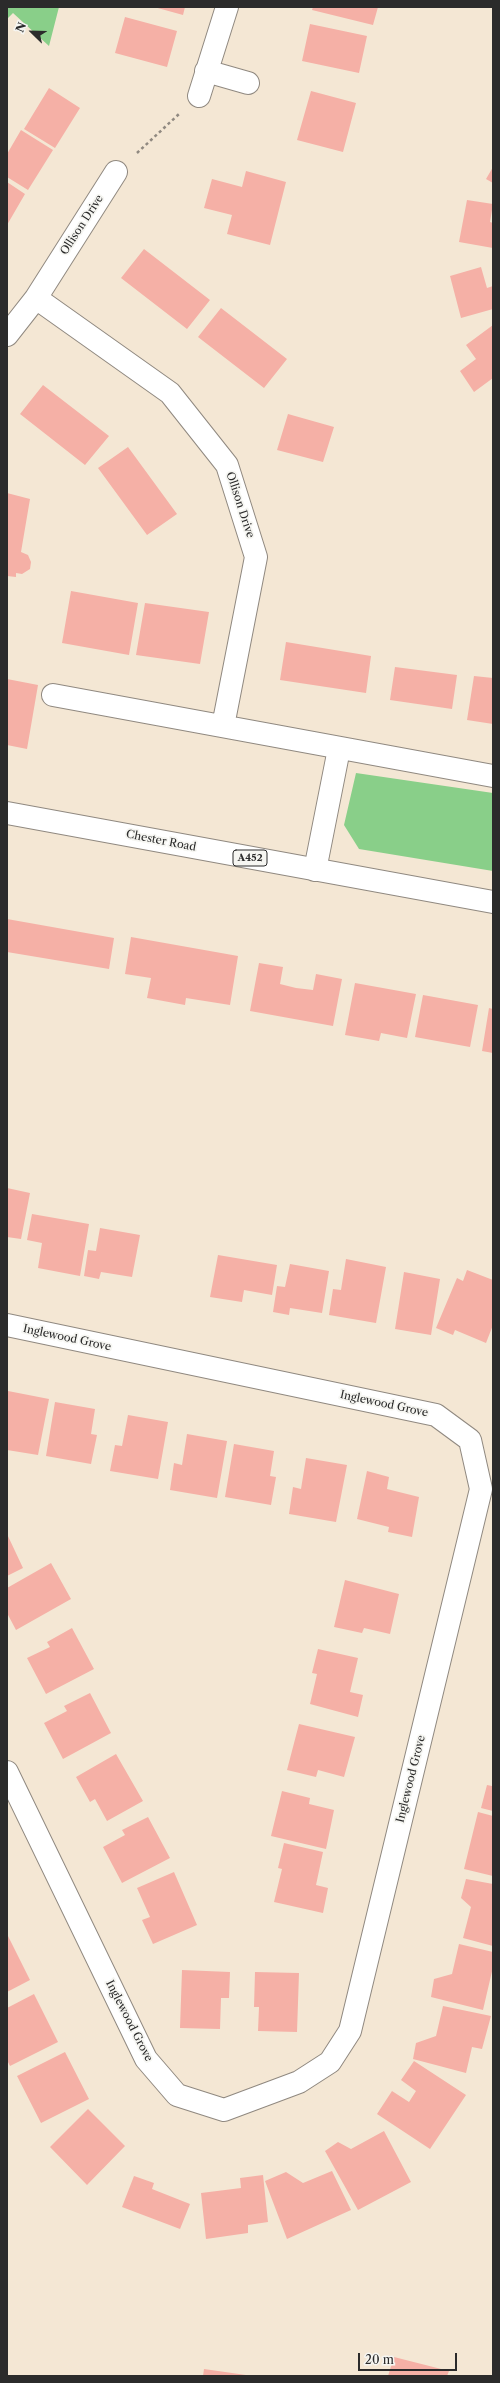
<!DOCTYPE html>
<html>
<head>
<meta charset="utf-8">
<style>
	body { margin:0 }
	#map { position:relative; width:500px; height:2383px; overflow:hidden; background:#f4e7d4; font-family:"Libre Caslon Text",serif }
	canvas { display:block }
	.frame { position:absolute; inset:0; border:8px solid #2b2b2b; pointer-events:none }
	.north { position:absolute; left:12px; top:12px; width:40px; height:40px; -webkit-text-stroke:3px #f6f6f2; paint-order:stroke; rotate:293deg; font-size:11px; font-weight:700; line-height:16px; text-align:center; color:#2b2b2b }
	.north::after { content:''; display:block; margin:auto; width:14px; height:18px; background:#2b2b2b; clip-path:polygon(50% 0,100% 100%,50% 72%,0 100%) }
	.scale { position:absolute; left:358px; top:2353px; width:99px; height:18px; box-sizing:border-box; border:2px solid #2b2b2b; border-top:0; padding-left:5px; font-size:12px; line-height:14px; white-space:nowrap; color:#2b2b2b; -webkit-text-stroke:3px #f6f6f2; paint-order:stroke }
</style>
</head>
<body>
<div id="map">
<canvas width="500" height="2383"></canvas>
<div class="frame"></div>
<div class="north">N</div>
<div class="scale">20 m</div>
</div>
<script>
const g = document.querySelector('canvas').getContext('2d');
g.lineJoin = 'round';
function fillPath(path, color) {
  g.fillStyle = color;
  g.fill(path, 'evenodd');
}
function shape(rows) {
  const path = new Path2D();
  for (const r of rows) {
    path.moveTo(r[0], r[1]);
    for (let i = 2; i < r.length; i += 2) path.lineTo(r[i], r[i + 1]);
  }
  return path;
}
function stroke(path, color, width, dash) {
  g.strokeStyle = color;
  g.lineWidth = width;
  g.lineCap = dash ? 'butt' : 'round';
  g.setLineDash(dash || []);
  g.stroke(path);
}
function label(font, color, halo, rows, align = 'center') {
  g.font = font + ' "Libre Caslon Text",serif';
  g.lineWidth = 3.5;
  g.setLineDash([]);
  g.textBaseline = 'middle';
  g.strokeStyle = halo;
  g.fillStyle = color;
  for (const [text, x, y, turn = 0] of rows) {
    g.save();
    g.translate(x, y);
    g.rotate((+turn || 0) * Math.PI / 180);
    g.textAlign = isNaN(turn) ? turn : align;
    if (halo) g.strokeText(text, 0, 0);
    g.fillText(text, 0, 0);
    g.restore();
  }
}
fillPath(shape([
	[7,7,59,7,49,46,13,13,7,19],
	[356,773,493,793,493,871,359,849,344,825]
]), '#89cf89');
fillPath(shape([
	[154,7,185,7,183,15],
	[313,7,378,7,373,25,312,10],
	[125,17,177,31,167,67,115,53],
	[310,24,367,36,359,73,302,61],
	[49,88,80,108,55,148,24,129],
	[311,91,356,103,343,152,297,140],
	[21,130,53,150,28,190,7,177,7,154],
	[493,167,493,183,486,179],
	[246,171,286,182,270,245,227,234,232,215,204,208,212,179,242,187],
	[7,182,25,194,7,225],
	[467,200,493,204,490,222,493,223,493,248,459,242],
	[144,249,210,300,187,329,121,278],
	[481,267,487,288,493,286,493,309,461,318,450,276],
	[221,308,287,359,264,388,198,337],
	[493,325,493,378,474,392,460,371,476,359,466,345],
	[43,385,109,436,85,465,20,414],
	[288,414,334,427,323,462,277,450],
	[128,447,177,514,147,535,98,468],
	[7,493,30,499,21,552,28,555,31,562,30,569,22,574,16,573,16,577,7,576],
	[71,591,138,603,129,655,62,643],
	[145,603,209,612,200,664,136,655],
	[286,642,371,656,366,693,280,680],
	[395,667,457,675,452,709,390,700],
	[474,676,493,678,493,724,467,720],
	[7,679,38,685,27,749,7,745],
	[7,919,114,938,109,969,7,952],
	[131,937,238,956,230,1005,186,998,185,1005,147,998,151,978,125,974],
	[259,963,283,967,280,984,296,988,313,990,316,974,342,979,333,1026,250,1011],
	[355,983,416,994,407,1038,381,1033,379,1041,345,1035],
	[423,995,478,1005,470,1047,415,1037],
	[489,1008,493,1009,493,1053,482,1051],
	[7,1188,30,1193,21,1239,7,1237],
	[32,1214,89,1224,80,1276,38,1268,42,1243,27,1240],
	[100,1228,140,1235,132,1277,101,1272,99,1279,84,1276,88,1250,96,1251],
	[218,1255,277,1265,272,1295,244,1290,242,1302,210,1297],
	[346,1259,386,1267,376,1323,329,1315,333,1289,341,1290],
	[290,1264,329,1271,322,1313,290,1308,289,1315,273,1312,277,1286,285,1287],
	[467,1270,493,1280,493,1325,486,1343,455,1330,453,1335,436,1328,457,1278,463,1281],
	[404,1272,440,1279,431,1335,395,1329],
	[8,1391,49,1399,38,1455,7,1450],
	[55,1402,95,1409,91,1434,97,1435,91,1464,46,1456],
	[128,1415,168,1422,158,1479,110,1471,115,1445,122,1446],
	[187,1434,227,1441,217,1498,170,1490,174,1463,182,1465],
	[234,1444,274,1451,270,1476,276,1477,271,1505,225,1497],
	[306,1458,347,1465,336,1522,289,1514,293,1487,301,1489],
	[367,1471,389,1477,387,1489,419,1497,412,1537,388,1532,389,1527,357,1519],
	[7,1534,23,1568,7,1576],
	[51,1563,71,1599,16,1630,7,1613,7,1588],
	[345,1580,399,1594,390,1634,364,1628,362,1633,334,1627],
	[72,1628,94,1669,46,1694,27,1658,50,1647,47,1642],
	[318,1649,358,1658,350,1692,363,1695,358,1717,310,1704,317,1674,312,1673],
	[90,1693,111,1733,63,1759,44,1723,67,1711,64,1706],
	[299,1724,355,1737,344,1777,318,1770,316,1777,287,1770],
	[116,1754,143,1801,107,1821,95,1799,90,1802,76,1777],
	[493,1783,493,1811,481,1808,487,1785,492,1786],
	[282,1791,310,1798,309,1804,334,1810,326,1849,271,1836],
	[478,1812,493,1816,493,1876,464,1869],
	[148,1817,170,1858,122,1883,103,1847,125,1835,122,1830],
	[284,1843,323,1852,316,1885,328,1888,323,1913,274,1902,282,1869,278,1868],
	[174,1872,197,1925,153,1944,142,1920,150,1917,137,1888],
	[466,1879,493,1884,493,1946,463,1938,471,1907,461,1898],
	[7,1934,30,1980,7,1992],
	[459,1944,493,1952,493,1967,483,2010,431,1997,434,1979,452,1974],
	[182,1970,230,1972,229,1998,221,1998,220,2029,180,2028],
	[255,1972,299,1973,297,2032,258,2031,259,2007,254,2007],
	[34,1994,58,2042,10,2066,7,2060,7,2008],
	[443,2006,491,2016,482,2049,472,2047,466,2073,413,2059,416,2043,436,2036],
	[65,2052,89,2099,41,2123,17,2076],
	[414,2061,466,2095,430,2149,377,2114,392,2091,409,2102,416,2091,401,2080],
	[88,2109,125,2146,87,2185,50,2147],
	[384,2131,411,2182,358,2210,325,2151,338,2142,351,2149],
	[332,2171,351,2210,287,2239,265,2181,286,2172,303,2183],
	[263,2175,268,2222,248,2225,248,2233,206,2239,201,2193,241,2188,240,2178],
	[134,2176,154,2183,152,2189,190,2204,180,2229,122,2207],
	[394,2357,449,2371,447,2376,388,2376],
	[204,2369,246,2375,246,2376,203,2376]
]), '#f5b0a6');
const minor = shape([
	[206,71,248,83],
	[199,96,227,7],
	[116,172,36,298,170,393,227,465,256,557,223,726],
	[7,335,36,298],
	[53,695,493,776],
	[315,870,339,749],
	[7,1325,436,1415,470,1440,481,1489,350,2031,330,2062,299,2082,224,2110,177,2095,146,2059,7,1772]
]);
const highway = shape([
	[7,813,493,902]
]);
stroke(minor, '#908980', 24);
stroke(highway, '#908980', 24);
stroke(shape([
	[137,153,179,114]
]), '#908980', 2.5, [3, 3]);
stroke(minor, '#fff', 22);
stroke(highway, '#fff', 22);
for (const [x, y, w] of [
	[250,858,34]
]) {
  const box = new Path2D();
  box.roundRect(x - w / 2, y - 8, w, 16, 3);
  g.fillStyle = '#f6f6f2';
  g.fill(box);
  stroke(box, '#2b2b2b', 1);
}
label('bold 10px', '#2b2b2b', null, [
	["A452",250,858]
]);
label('11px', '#2b2b2b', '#f6f6f2', [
	["Ollison Drive",82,225,-57],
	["Ollison Drive",240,505,72],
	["Chester Road",161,841,11],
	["Inglewood Grove",67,1338,12],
	["Inglewood Grove",384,1404,12],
	["Inglewood Grove",411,1779,-76],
	["Inglewood Grove",129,2021,63]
]);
</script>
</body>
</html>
